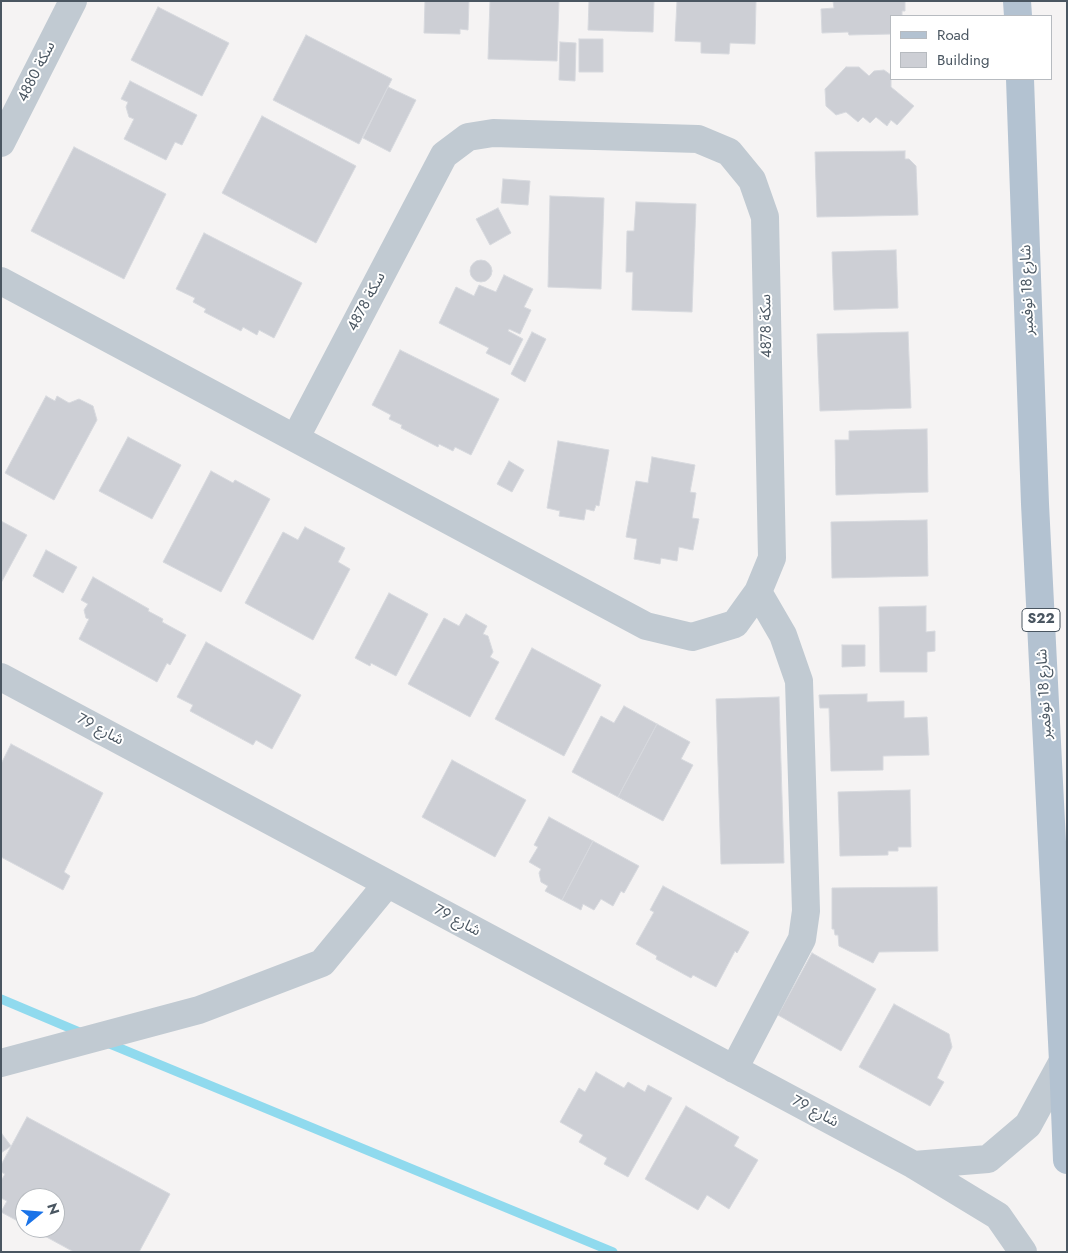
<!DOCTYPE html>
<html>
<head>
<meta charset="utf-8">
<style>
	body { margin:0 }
	#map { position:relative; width:1068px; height:1253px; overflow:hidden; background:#f5f3f3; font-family:Jost,sans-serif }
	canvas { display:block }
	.frame { position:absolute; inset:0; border:2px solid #4a5661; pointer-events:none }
	.legend { position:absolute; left:890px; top:15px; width:162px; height:65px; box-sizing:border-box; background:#fff; border:1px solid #b7bbc0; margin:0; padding:6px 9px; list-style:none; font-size:15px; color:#4a5661 }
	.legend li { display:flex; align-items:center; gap:10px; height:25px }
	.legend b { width:25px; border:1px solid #b7bbc0 }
	.north { position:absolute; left:15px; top:1188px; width:50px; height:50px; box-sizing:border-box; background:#fff; border:1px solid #b7bbc0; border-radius:50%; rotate:73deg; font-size:14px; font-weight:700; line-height:20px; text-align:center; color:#4a5661 }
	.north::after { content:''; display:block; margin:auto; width:18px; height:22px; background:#1a73e8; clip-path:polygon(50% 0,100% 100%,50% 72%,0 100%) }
</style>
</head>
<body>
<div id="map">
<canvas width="1068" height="1253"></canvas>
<div class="frame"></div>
<ul class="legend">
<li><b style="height:6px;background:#b3c2d1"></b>Road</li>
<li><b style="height:14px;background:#cdcfd5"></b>Building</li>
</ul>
<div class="north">N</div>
</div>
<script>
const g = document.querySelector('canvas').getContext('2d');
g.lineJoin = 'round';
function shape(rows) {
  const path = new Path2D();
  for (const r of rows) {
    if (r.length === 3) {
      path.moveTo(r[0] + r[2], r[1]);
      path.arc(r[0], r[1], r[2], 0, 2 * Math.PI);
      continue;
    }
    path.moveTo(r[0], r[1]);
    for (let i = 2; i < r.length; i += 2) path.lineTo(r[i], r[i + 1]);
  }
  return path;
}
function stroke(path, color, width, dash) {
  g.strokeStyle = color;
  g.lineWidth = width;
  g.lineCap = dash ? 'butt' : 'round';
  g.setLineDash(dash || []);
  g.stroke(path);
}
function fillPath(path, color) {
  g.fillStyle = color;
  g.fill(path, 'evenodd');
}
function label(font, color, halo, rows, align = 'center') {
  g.font = font + ' Jost,"Noto Sans Arabic",sans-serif';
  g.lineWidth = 4;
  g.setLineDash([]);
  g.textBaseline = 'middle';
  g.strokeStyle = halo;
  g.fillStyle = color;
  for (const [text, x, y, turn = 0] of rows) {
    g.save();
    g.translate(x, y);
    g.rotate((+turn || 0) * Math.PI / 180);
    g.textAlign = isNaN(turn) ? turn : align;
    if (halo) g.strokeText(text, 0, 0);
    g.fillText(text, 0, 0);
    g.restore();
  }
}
stroke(shape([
	[1,999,84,1034],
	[105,1042,613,1252]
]), '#90daee', 9);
const building = shape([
	[425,1,469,1,468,30,460,29,460,34,424,33,425,1],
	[490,1,559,1,557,61,488,59,490,1],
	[589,1,654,1,653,32,588,30,589,1],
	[677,1,756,1,755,44,730,43,729,54,701,53,701,42,675,41,677,1],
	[833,1,905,1,905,11,902,11,902,16,892,16,892,34,849,35,848,32,822,33,821,9,834,8,833,1],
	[158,7,229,43,202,96,131,60,158,7],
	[306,35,392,79,359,144,273,100,306,35],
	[579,39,603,39,603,72,579,72,579,39],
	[560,42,576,43,575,81,559,80,560,42],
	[846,67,859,67,869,76,874,71,884,70,891,75,891,87,914,106,897,125,891,120,887,126,876,117,870,123,863,117,858,122,846,112,836,115,826,106,825,89,846,67],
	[130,81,197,115,182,145,175,142,166,160,124,139,134,119,129,117,126,107,128,102,121,99,130,81],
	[388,87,416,100,390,152,363,138,388,87],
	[262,116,356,166,316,243,222,193,262,116],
	[74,147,166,194,124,279,31,231,74,147],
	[905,151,905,159,909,159,916,166,918,215,817,217,815,152,905,151],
	[503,179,530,181,528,205,501,203,503,179],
	[550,196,604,198,601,289,548,287,550,196],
	[636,202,696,204,692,312,632,310,633,272,626,272,627,231,634,231,636,202],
	[498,208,511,233,490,245,476,219,498,208],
	[204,233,302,283,274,338,259,330,257,335,243,327,241,331,204,312,206,309,193,302,195,298,176,289,204,233],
	[896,250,898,308,834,310,832,252,896,250],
	[481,271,11],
	[504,275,533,289,524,307,531,310,520,334,509,329,508,331,523,339,510,365,486,353,489,348,439,323,456,287,474,296,479,285,496,292,504,275],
	[532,332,546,339,525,382,511,374,532,332],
	[908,332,911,408,820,411,817,334,908,332],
	[400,350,499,399,471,455,455,447,453,451,439,444,438,447,401,428,402,425,389,419,391,415,372,405,400,350],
	[46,396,55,401,57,396,69,403,79,399,93,406,97,420,54,500,5,473,46,396],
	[927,429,928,492,836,495,835,440,849,440,849,431,927,429],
	[128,437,181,465,152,519,99,491,128,437],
	[558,441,609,450,599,506,596,505,594,511,586,509,584,520,559,516,560,511,547,508,558,441],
	[652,457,695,465,690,492,696,493,692,518,699,519,693,550,679,547,677,561,661,558,660,564,634,559,637,539,626,537,636,481,648,483,652,457],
	[509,461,524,470,512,492,497,484,509,461],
	[211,471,233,483,235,480,270,499,221,592,163,562,211,471],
	[927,520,928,576,832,578,831,522,927,520],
	[1,521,27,535,1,583,1,521],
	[305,527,345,548,338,562,350,569,313,640,245,603,283,532,298,540,305,527],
	[46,550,77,567,63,593,33,576,46,550],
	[93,577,149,609,148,611,163,619,162,622,186,635,170,665,167,663,157,682,79,639,89,619,86,618,84,610,88,604,81,600,93,577],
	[389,593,428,614,396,676,371,663,370,666,355,658,389,593],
	[926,606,926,632,935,631,935,651,927,652,927,672,880,672,879,607,926,606],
	[466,614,487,626,483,634,488,636,493,652,490,657,499,662,470,717,408,684,444,618,459,626,466,614],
	[206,642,301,695,272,749,256,740,253,745,190,711,193,705,177,697,206,642],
	[842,645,865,645,865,666,842,667,842,645],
	[532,648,601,685,564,756,495,719,532,648],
	[867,694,867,702,904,701,904,718,927,717,929,755,883,756,883,770,831,771,829,708,820,708,819,695,867,694],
	[779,697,784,863,721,864,716,699,779,697],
	[624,706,657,724,618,797,572,772,601,716,614,723,624,706],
	[657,724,690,742,681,759,693,765,663,821,618,797,657,724],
	[11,744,103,793,64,872,70,876,63,890,1,857,1,764,11,744],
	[452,760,526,800,495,857,422,817,452,760],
	[910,790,911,847,898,847,898,851,888,851,888,855,840,856,838,792,910,790],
	[549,817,593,841,562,900,545,891,548,886,541,882,539,873,541,869,529,862,538,847,534,845,549,817],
	[593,841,639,866,624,893,621,891,613,906,601,899,594,910,583,904,581,910,562,900,593,841],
	[663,886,749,932,737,953,735,951,716,987,693,975,691,978,656,959,657,956,636,944,654,912,650,910,663,886],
	[937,887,938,951,879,952,873,963,839,946,838,935,835,935,834,929,832,929,832,888,937,887],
	[812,953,876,989,841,1051,778,1015,812,953],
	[894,1004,949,1034,952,1047,937,1078,944,1082,930,1106,859,1067,894,1004],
	[596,1072,624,1088,628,1082,645,1092,648,1085,672,1098,628,1177,604,1164,607,1158,579,1142,583,1135,560,1122,579,1088,585,1092,596,1072],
	[686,1106,739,1137,734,1146,758,1160,729,1209,707,1195,698,1210,645,1179,686,1106],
	[27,1117,170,1194,139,1252,74,1252,30,1228,55,1228,55,1198,25,1198,25,1225,1,1212,7,1201,1,1198,1,1181,5,1174,1,1172,1,1165,27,1117],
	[2,1134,11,1146,1,1153,1,1135,2,1134]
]);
fillPath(building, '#cdcfd5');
stroke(building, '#d7d9de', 1);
stroke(shape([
	[1,143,73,1],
	[1,281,646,626,692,637,735,624,758,592,772,558,765,217,752,180,729,152,698,139,493,133,468,137,444,155,296,437],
	[1,677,914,1165,998,1216,1023,1252],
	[1,1063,199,1010,322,963,387,884],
	[734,1069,802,939,806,911,799,681,783,635,758,592],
	[914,1165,988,1159,1028,1125,1063,1061]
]), '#c1cad2', 28);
stroke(shape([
	[1017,1,1018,16],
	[1020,79,1035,504,1063,1061,1067,1160]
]), '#b3c2d1', 28);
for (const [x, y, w] of [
	[1041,620,38]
]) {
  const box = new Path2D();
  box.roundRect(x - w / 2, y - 11.5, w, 23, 4);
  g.fillStyle = '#fff';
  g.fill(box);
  stroke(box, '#4a5661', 1);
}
label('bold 14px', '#4a5661', null, [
	["S22",1041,620]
]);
label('15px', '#4a5661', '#fff', [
	["سكة 4880",37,72,-63],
	["شارع 18 نوفمبر",1028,290,-92],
	["سكة 4878",367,302,-62],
	["سكة 4878",767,326,-91],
	["شارع 18 نوفمبر",1045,694,-93],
	["79 شارع",100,730,28],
	["79 شارع",457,921,28],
	["79 شارع",815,1112,28]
]);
</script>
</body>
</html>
